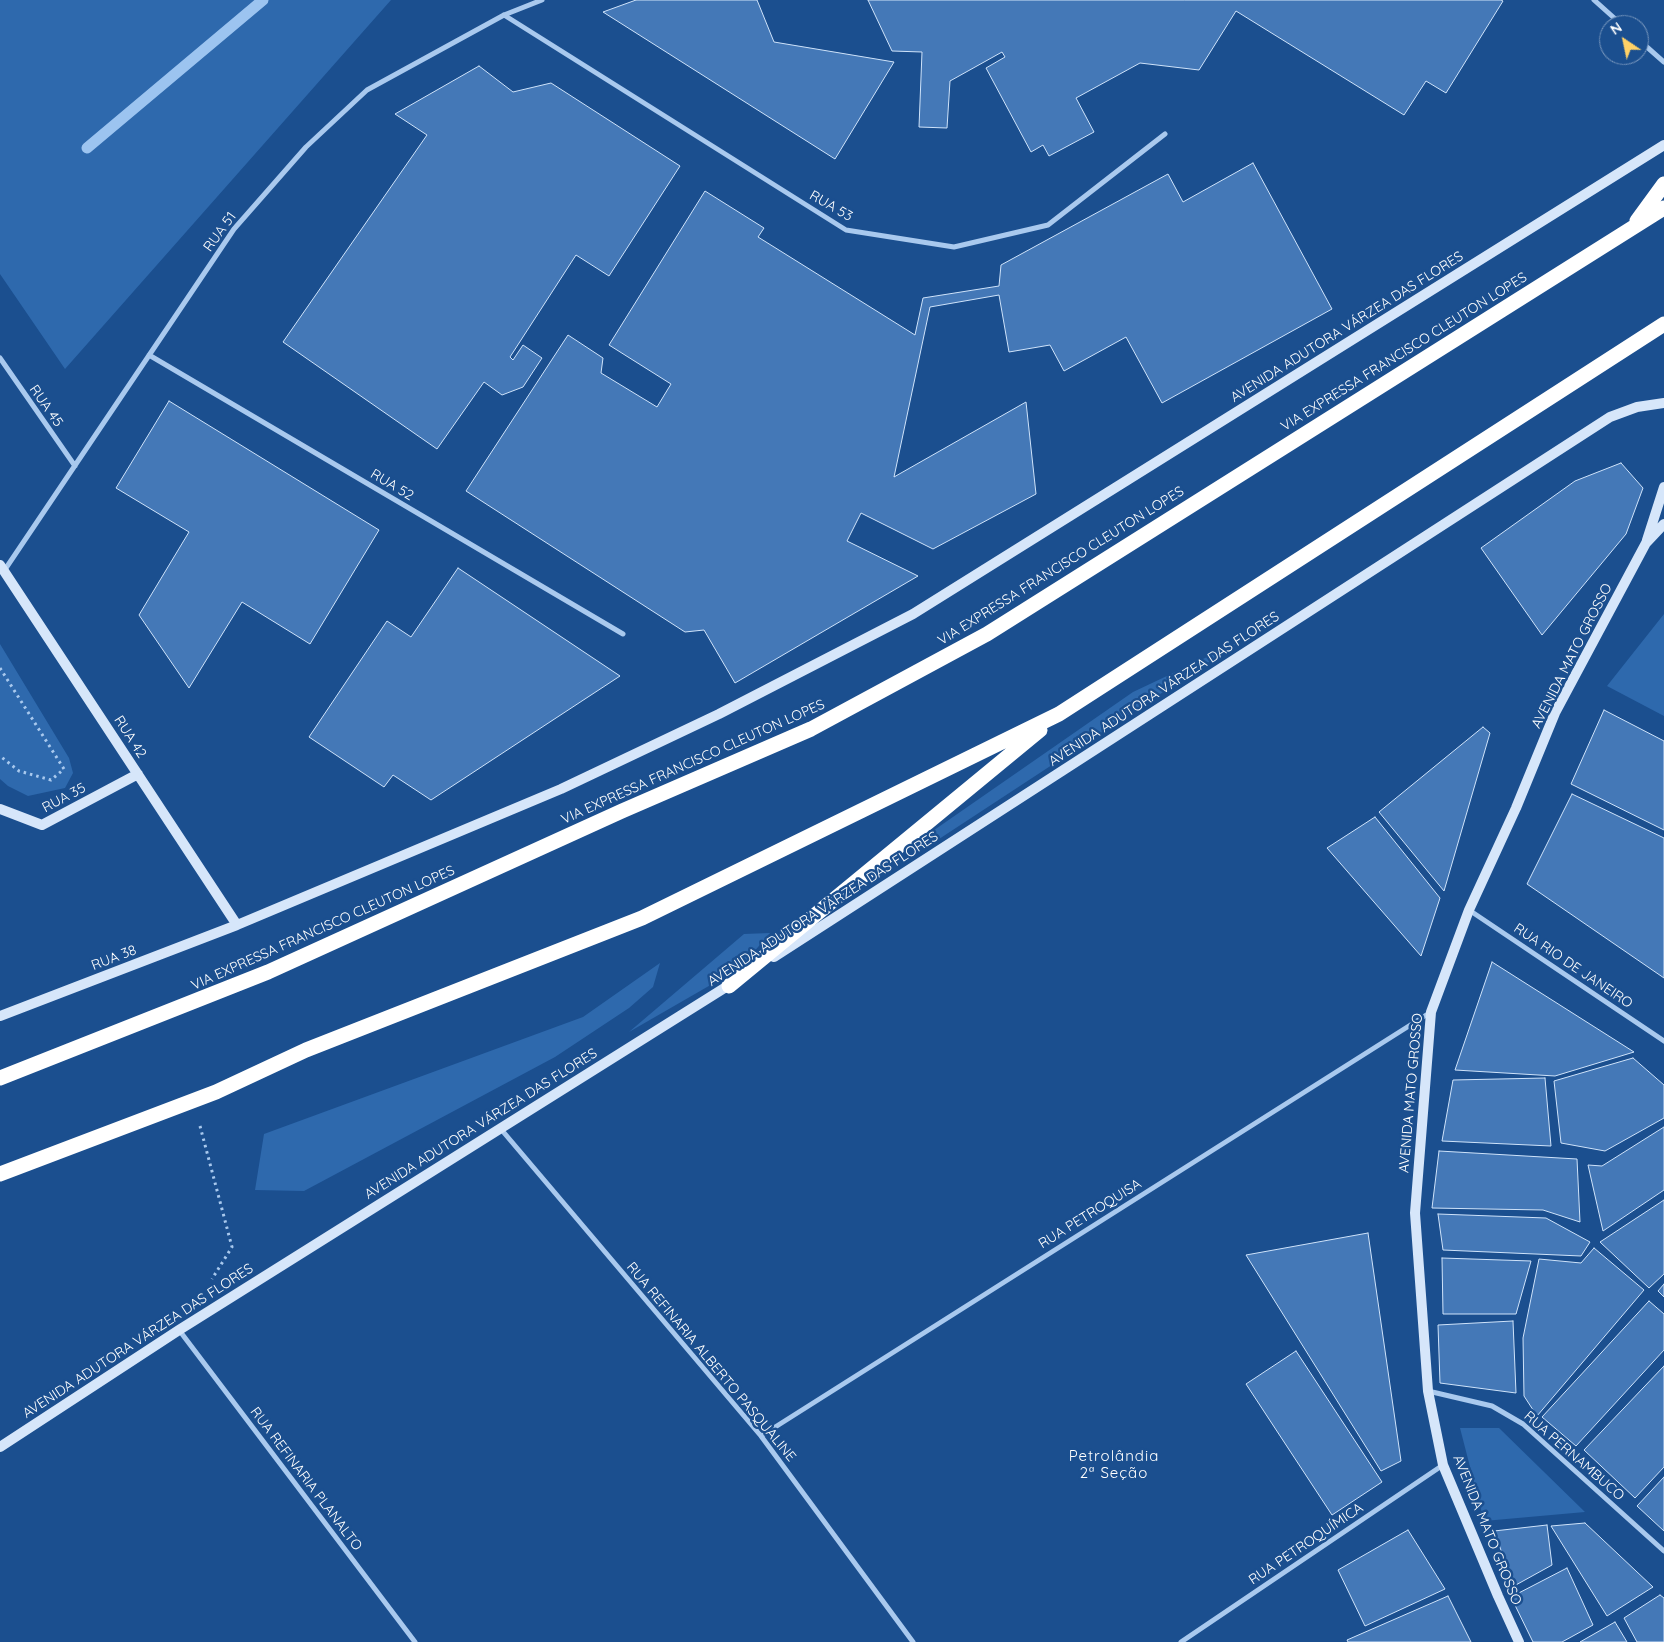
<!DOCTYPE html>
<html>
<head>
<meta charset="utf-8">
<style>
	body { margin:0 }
	#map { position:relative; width:1664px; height:1642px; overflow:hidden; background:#1b4f8f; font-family:Quicksand,sans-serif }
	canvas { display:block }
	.north { position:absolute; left:1599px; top:15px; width:50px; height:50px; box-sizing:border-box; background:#1b4f8f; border:1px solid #7695bc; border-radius:50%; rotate:326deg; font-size:14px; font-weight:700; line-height:20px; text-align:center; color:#fff }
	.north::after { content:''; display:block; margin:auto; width:18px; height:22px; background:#ffd166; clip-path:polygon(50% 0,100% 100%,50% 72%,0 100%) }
</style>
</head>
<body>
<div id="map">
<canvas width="1664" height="1642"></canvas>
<div class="north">N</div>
</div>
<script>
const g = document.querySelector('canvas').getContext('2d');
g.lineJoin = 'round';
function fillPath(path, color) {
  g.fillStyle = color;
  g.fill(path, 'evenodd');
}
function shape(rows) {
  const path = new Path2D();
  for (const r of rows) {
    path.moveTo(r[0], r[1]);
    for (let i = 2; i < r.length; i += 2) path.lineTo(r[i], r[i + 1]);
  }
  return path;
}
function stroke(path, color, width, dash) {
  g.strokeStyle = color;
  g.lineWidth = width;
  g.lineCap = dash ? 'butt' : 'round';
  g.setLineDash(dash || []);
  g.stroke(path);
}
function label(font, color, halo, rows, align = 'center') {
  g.font = font + ' Quicksand,sans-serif';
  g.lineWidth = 5;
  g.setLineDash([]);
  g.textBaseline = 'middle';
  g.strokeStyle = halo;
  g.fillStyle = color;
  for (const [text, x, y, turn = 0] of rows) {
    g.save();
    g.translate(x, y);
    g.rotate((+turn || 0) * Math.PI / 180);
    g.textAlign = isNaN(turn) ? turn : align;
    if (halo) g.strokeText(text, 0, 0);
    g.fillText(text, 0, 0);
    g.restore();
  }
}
fillPath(shape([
	[0,0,391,0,65,369,0,274],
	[1664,614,1664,716,1607,686],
	[1241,641,936,841,927,835,1133,692],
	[0,644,69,758,73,773,65,788,28,796,8,786,0,779],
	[770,933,740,968,629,1032,744,934],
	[660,963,653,987,629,1008,555,1057,304,1191,255,1190,264,1134,583,1017],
	[1460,1428,1499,1428,1585,1512,1484,1521]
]), '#2e69ad');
stroke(shape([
	[87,148,263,0]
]), '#9cc4f0', 11);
const building = shape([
	[636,0,757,0,774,42,894,62,835,159,603,12,636,0],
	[868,0,1501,0,1503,1,1446,93,1426,81,1404,115,1236,11,1199,70,1140,63,1076,98,1094,132,1049,156,1043,145,1031,152,986,68,1005,57,1002,52,950,81,947,128,919,127,922,52,892,51,868,0],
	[479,66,513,92,551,83,680,166,609,276,576,255,510,357,513,360,523,345,542,358,523,387,502,395,484,382,437,449,283,342,427,135,395,114,479,66],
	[1253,163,1332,309,1162,403,1126,337,1064,371,1050,345,1009,352,999,295,930,307,894,477,1026,402,1036,494,933,549,861,513,847,541,918,576,735,683,704,630,685,632,466,491,568,335,603,358,601,373,657,407,671,384,609,345,705,191,764,228,758,237,915,335,923,298,999,286,1001,265,1168,174,1183,202,1253,163],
	[169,401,379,530,310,644,242,602,189,688,139,615,189,532,116,488,169,401],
	[1621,463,1643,488,1626,534,1542,635,1481,548,1575,481,1621,463],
	[458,568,620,676,431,800,393,775,384,787,309,737,387,621,411,637,458,568],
	[1604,710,1664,741,1664,830,1571,784,1604,710],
	[1483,727,1490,733,1444,891,1379,812,1483,727],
	[1572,794,1664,838,1664,978,1527,884,1572,794],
	[1375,817,1440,898,1421,956,1327,848,1375,817],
	[1492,962,1634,1052,1555,1076,1455,1070,1492,962],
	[1633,1058,1664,1085,1664,1118,1605,1151,1561,1143,1554,1081,1633,1058],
	[1545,1078,1551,1146,1442,1141,1453,1080,1545,1078],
	[1664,1127,1664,1190,1603,1231,1588,1165,1602,1166,1664,1127],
	[1439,1151,1577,1159,1580,1222,1543,1210,1432,1208,1439,1151],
	[1664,1200,1664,1274,1649,1288,1600,1242,1664,1200],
	[1438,1214,1546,1218,1590,1242,1581,1256,1443,1250,1438,1214],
	[1368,1233,1401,1461,1381,1471,1246,1255,1368,1233],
	[1594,1248,1644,1290,1537,1416,1524,1396,1523,1338,1539,1259,1581,1263,1594,1248],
	[1442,1258,1531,1261,1516,1314,1443,1314,1442,1258],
	[1664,1284,1664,1297,1658,1291,1664,1284],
	[1649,1301,1664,1314,1664,1350,1576,1446,1542,1417,1649,1301],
	[1513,1321,1516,1393,1440,1383,1438,1325,1513,1321],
	[1296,1351,1382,1482,1332,1515,1246,1384,1296,1351],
	[1664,1366,1664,1467,1635,1498,1584,1450,1664,1366],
	[1664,1477,1664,1531,1637,1506,1664,1477],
	[1585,1523,1653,1587,1607,1616,1551,1526,1585,1523],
	[1547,1525,1552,1565,1514,1586,1494,1531,1547,1525],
	[1408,1530,1445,1589,1365,1626,1338,1570,1408,1530],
	[1567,1568,1593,1625,1562,1642,1533,1642,1511,1597,1567,1568],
	[1660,1595,1664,1598,1664,1642,1637,1642,1624,1618,1660,1595],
	[1448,1596,1471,1642,1348,1642,1347,1640,1448,1596],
	[1615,1622,1627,1642,1580,1642,1615,1622]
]);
fillPath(building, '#4478b7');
stroke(building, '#cfe3fa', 1);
stroke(shape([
	[0,668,64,769,51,780,19,771,0,756],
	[200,1126,232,1247,212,1279]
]), '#a9c9ee', 3, [2.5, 4]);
stroke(shape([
	[1594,0,1622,25],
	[504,15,846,230,954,247,1048,225,1165,134],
	[1639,40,1664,62],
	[149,355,623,634],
	[0,358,75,466],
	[4,571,234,229,306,147,367,90,504,15,542,0],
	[1469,910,1664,1041],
	[500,1128,761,1436,913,1642],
	[179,1330,415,1642],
	[1428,1391,1492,1406,1523,1424,1664,1551],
	[761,1436,1431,1012],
	[1181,1642,1443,1465]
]), '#a9c9ee', 5);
stroke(shape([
	[1647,540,1664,487],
	[0,565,237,925],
	[0,809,42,825,138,774],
	[774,957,1610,417,1637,407,1664,403],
	[0,1016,237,925,561,789,719,714,913,614,1664,145],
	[0,1447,179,1330,734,982],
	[1519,1642,1498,1596,1443,1465,1428,1391,1415,1213,1431,1012,1469,910,1516,808,1555,713,1646,543,1664,524]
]), '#d6e6fa', 10);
stroke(shape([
	[1637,221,1664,184],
	[729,986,1040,730],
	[0,1078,268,972,622,811,811,729,987,634,1664,208],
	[0,1174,216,1092,306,1050,642,918,1059,714,1664,324]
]), '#fff', 15);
label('14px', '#fff', '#1b4f8f', [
	["RUA 53",831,206,30],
	["RUA 51",220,232,-54],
	["AVENIDA ADUTORA VÁRZEA DAS FLORES",1347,327,-32],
	["VIA EXPRESSA FRANCISCO CLEUTON LOPES",1404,352,-32],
	["RUA 45",46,406,55],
	["RUA 52",392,485,31],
	["VIA EXPRESSA FRANCISCO CLEUTON LOPES",1061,566,-32],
	["AVENIDA MATO GROSSO",1572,656,-63],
	["AVENIDA ADUTORA VÁRZEA DAS FLORES",1164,689,-33],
	["RUA 42",130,737,57],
	["VIA EXPRESSA FRANCISCO CLEUTON LOPES",693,762,-24],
	["RUA 35",64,798,-28],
	["AVENIDA ADUTORA VÁRZEA DAS FLORES",823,909,-33],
	["VIA EXPRESSA FRANCISCO CLEUTON LOPES",323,928,-24],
	["RUA 38",114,958,-21],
	["RUA RIO DE JANEIRO",1573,966,34],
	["AVENIDA MATO GROSSO",1411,1093,-85],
	["AVENIDA ADUTORA VÁRZEA DAS FLORES",481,1124,-32],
	["RUA PETROQUISA",1090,1214,-32],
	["AVENIDA ADUTORA VÁRZEA DAS FLORES",138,1341,-33],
	["RUA REFINARIA ALBERTO PASQUALINE",711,1362,50],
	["RUA PERNAMBUCO",1574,1456,41],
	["RUA REFINARIA PLANALTO",306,1479,53],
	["AVENIDA MATO GROSSO",1487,1530,68],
	["RUA PETROQUÍMICA",1306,1544,-34]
]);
g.letterSpacing = '1px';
label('15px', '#fff', '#1b4f8f', [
	["Petrolândia",1114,1456],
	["2ª Seção",1114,1473]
]);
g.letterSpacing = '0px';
</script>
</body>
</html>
